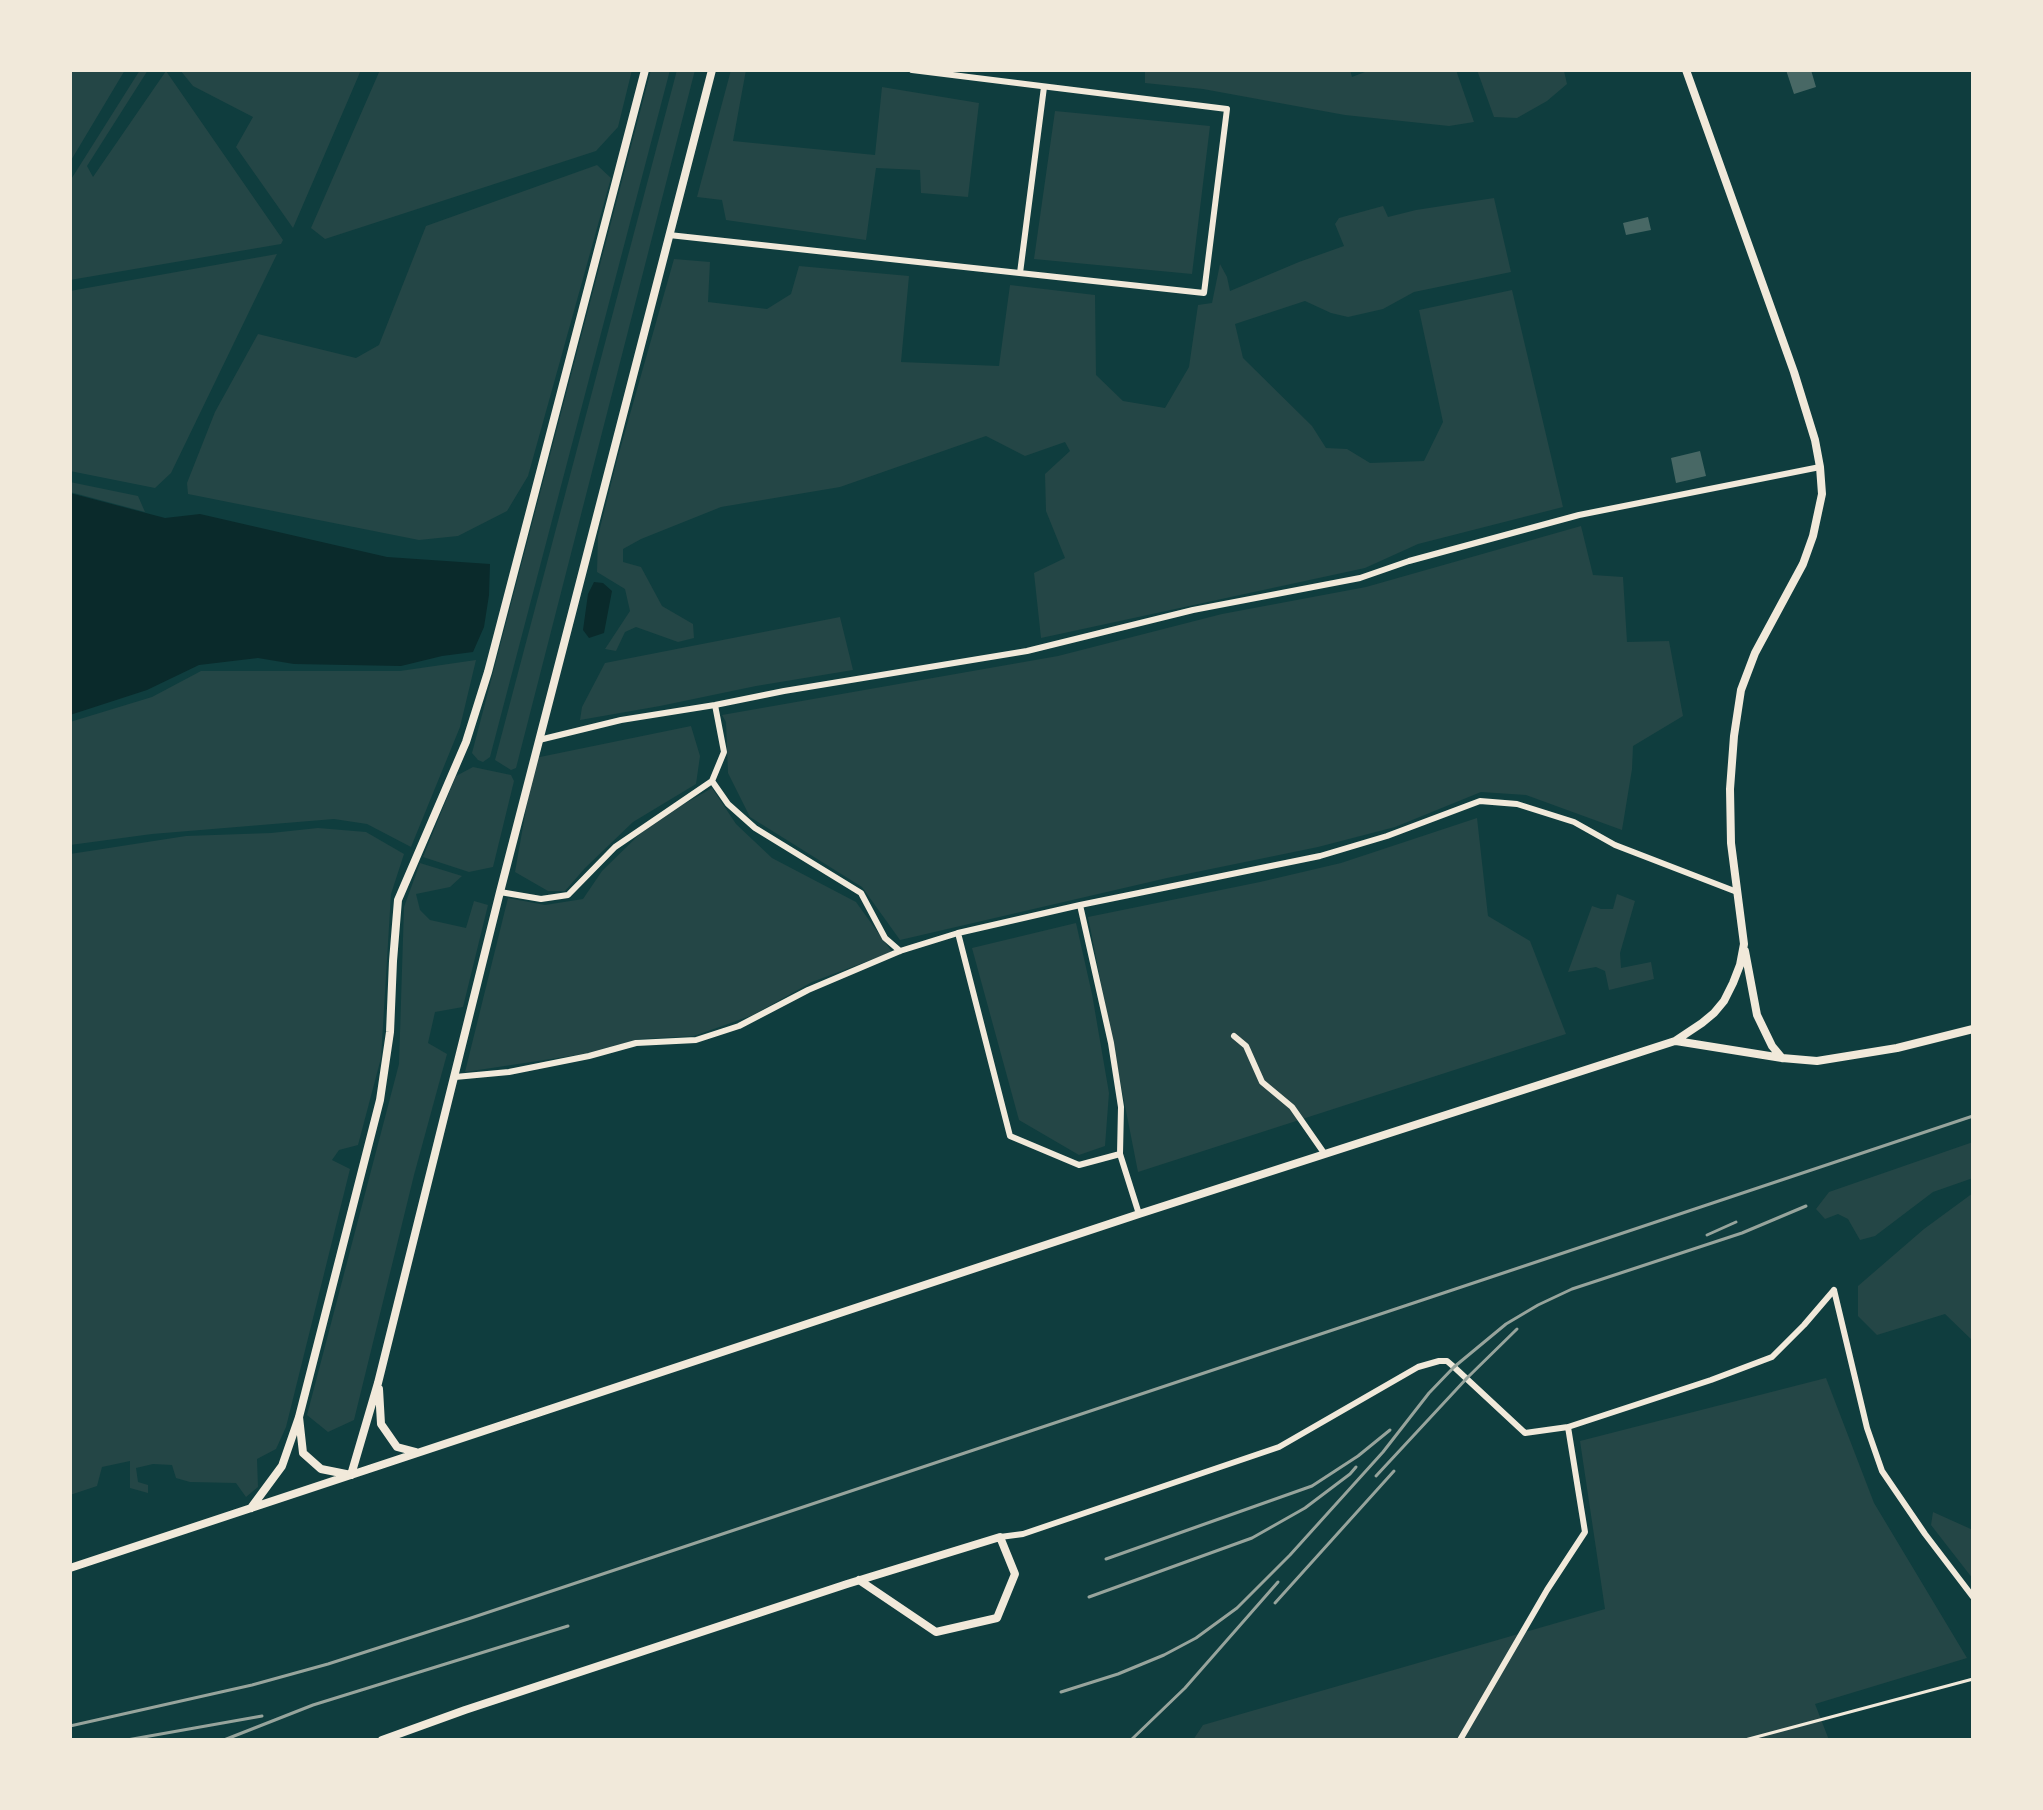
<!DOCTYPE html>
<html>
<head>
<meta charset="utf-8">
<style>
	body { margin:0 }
	#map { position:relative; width:2043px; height:1810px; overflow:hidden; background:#0f3d3e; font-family:"Alegreya Sans",sans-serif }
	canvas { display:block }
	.frame { position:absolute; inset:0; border:72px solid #f1e9da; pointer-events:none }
</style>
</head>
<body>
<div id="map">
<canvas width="2043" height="1810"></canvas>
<div class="frame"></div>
</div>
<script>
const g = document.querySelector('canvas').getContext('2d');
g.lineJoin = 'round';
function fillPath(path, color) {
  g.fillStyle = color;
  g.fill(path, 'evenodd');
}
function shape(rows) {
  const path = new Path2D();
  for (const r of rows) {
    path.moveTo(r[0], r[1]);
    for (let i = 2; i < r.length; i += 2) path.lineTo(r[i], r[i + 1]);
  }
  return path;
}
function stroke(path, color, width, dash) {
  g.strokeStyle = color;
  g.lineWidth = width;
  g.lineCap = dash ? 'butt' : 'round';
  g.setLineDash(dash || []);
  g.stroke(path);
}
fillPath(shape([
	[71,70,125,70,70,162,70,71],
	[140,70,148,70,87,166,93,177,166,71,283,240,281,244,70,280,70,181],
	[180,70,361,70,293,228,236,147,253,117,193,86],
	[380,70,632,70,618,127,596,151,325,239,311,228],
	[651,70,670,70,490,757,483,762,478,760,472,753],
	[677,70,695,70,516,768,511,770,495,760],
	[731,70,746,70,733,141,875,155,882,87,979,103,968,197,921,193,920,170,876,168,866,240,726,220,722,200,697,197],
	[1145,70,1350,70,1352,77,1370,70,1456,70,1474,122,1449,126,1345,115,1203,89,1145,83],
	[1477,70,1567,70,1564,71,1567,84,1547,101,1517,118,1494,117],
	[1055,111,1210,126,1192,274,1034,259],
	[597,165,611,178,528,476,507,511,458,536,419,540,188,494,187,483,215,412,258,334,356,358,379,345,426,226],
	[1494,198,1511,272,1414,292,1383,309,1348,317,1331,313,1305,301,1235,324,1243,358,1312,426,1326,448,1347,449,1370,463,1424,461,1443,422,1419,310,1512,290,1563,507,1418,544,1365,568,1041,638,1034,573,1065,558,1046,511,1045,474,1070,451,1065,442,1025,456,986,436,840,487,721,507,641,539,623,549,623,562,641,567,662,606,693,624,694,638,678,642,636,627,625,632,616,651,605,649,630,611,625,589,597,572,598,536,617,460,674,259,710,262,708,302,767,309,791,294,799,266,909,276,901,362,999,366,1010,285,1095,295,1096,375,1123,401,1165,408,1189,367,1198,305,1212,303,1220,264,1227,277,1230,291,1299,262,1344,246,1335,224,1339,218,1383,206,1388,217,1416,210],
	[277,254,171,473,155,488,70,471,70,291],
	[70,482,138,496,145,512,70,492],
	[1581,526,1593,575,1623,577,1627,642,1669,641,1683,716,1633,746,1632,769,1622,830,1526,795,1481,792,1395,827,1318,847,1167,878,900,940,862,887,750,817,728,773,726,722,722,715,1058,656,1222,614,1366,587],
	[840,617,853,670,756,686,660,706,580,720,582,707,605,663],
	[476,660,460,727,411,847,367,824,334,819,152,834,70,845,70,722,152,697,201,671,400,671],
	[691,726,700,756,696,784,633,822,585,868,565,891,548,891,515,872,535,758],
	[473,767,511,775,514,781,493,867,469,872,423,857,456,776],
	[712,788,736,824,772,858,856,902,892,952,812,982,753,1015,694,1036,640,1039,584,1054,465,1072,508,898,545,905,583,899,602,871,651,823],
	[1477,818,1488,916,1530,941,1566,1034,1138,1172,1088,917,1260,882,1341,863],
	[318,828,366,832,404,854,391,894,381,1058,358,1145,339,1150,332,1160,350,1169,286,1427,276,1449,257,1459,258,1487,246,1497,236,1483,190,1482,176,1478,172,1465,153,1464,136,1468,138,1482,148,1485,148,1493,130,1488,130,1461,102,1467,97,1486,70,1495,70,854,186,836,271,833],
	[420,863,462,876,450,887,416,894,420,910,430,920,466,928,474,901,488,905,463,1007,435,1012,428,1043,447,1054,414,1175,354,1420,328,1432,307,1415,399,1064,404,907],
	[1617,894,1635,901,1620,953,1621,968,1651,962,1654,979,1609,990,1605,971,1596,967,1568,972,1592,906,1601,909,1613,909],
	[1076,923,1092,994,1109,1093,1105,1146,1079,1155,1019,1120,972,948],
	[1973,1142,1973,1178,1933,1192,1875,1236,1860,1240,1848,1219,1838,1214,1825,1219,1816,1209,1829,1192],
	[1973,1193,1973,1341,1945,1314,1877,1335,1858,1316,1858,1286,1924,1229],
	[1826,1378,1874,1503,1967,1658,1815,1704,1829,1740,1193,1740,1203,1725,1605,1609,1580,1441],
	[1933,1512,1973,1530,1973,1579,1931,1525]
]), '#244646');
fillPath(shape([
	[70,493,165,518,200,514,387,557,490,564,489,595,484,627,473,652,442,656,401,666,294,664,258,658,199,665,147,690,70,715],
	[594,582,603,583,612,591,604,633,589,638,583,630,588,594]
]), '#0a2a2b');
fillPath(shape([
	[1786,70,1811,70,1816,87,1794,94],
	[1648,217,1651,230,1626,235,1623,223],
	[1700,451,1706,476,1676,483,1671,458]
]), '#486865');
stroke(shape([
	[1745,1740,1973,1679]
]), '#f1e9da', 3);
stroke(shape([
	[669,235,1204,293,1227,109,912,70],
	[1020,273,1044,87],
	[715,705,724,752,712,781,728,804,755,828,861,893,885,938,900,951],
	[539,740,621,720,715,705,784,691,1027,651,1193,610,1360,578,1409,561,1579,515,1820,467],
	[500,892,541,899,568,895,615,847,712,781],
	[1080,905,1111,1043,1121,1107,1120,1154,1139,1214],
	[958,933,1010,1136,1079,1165,1120,1154],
	[1234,1036,1246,1046,1262,1082,1292,1107,1324,1153],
	[455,1077,509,1072,589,1056,636,1043,696,1040,739,1026,808,990,900,951,958,933,1080,905,1320,856,1387,836,1480,801,1517,804,1574,822,1615,845,1737,892],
	[1834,1290,1867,1428,1882,1471,1925,1534,1973,1597],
	[1000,1537,1023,1534,1279,1447,1418,1367,1439,1361,1447,1361,1454,1367,1525,1433,1568,1427,1711,1380,1772,1357,1804,1325,1834,1290],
	[1460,1740,1547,1590,1585,1532,1568,1427]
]), '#f1e9da', 6);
stroke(shape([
	[1745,951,1757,1015,1772,1046,1782,1058],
	[1676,1041,1782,1058,1817,1061,1897,1048,1973,1029],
	[379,1389,381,1424,397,1447,416,1452],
	[299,1417,303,1453,321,1469,351,1475,378,1383,500,892,712,70],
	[251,1508,282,1466,299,1417,380,1100,390,1032,393,961,398,900,466,742,488,672,645,70],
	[70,1568,1139,1214,1675,1041,1702,1023,1714,1013,1724,1001,1733,983,1740,965,1744,944,1731,843,1730,789,1734,736,1741,690,1755,653,1803,564,1813,536,1822,494,1820,467,1815,440,1794,372,1686,70],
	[382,1740,465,1710,847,1584,1000,1537,1015,1574,997,1618,936,1632,859,1580]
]), '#f1e9da', 8);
stroke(shape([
	[1707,1235,1736,1222],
	[1376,1476,1467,1378,1517,1329],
	[1106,1559,1312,1486,1358,1456,1390,1430],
	[1089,1597,1252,1538,1305,1508,1350,1474,1356,1467],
	[1275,1603,1394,1471],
	[1061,1692,1118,1674,1164,1655,1196,1638,1237,1608,1290,1555,1383,1452,1429,1393,1454,1367,1506,1324,1538,1305,1572,1289,1742,1233,1806,1206],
	[70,1726,252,1685,328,1664,468,1619,1973,1116],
	[127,1740,262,1716],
	[224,1740,313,1705,568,1626],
	[1131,1740,1185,1688,1278,1582]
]), '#97a49c', 3);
</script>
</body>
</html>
